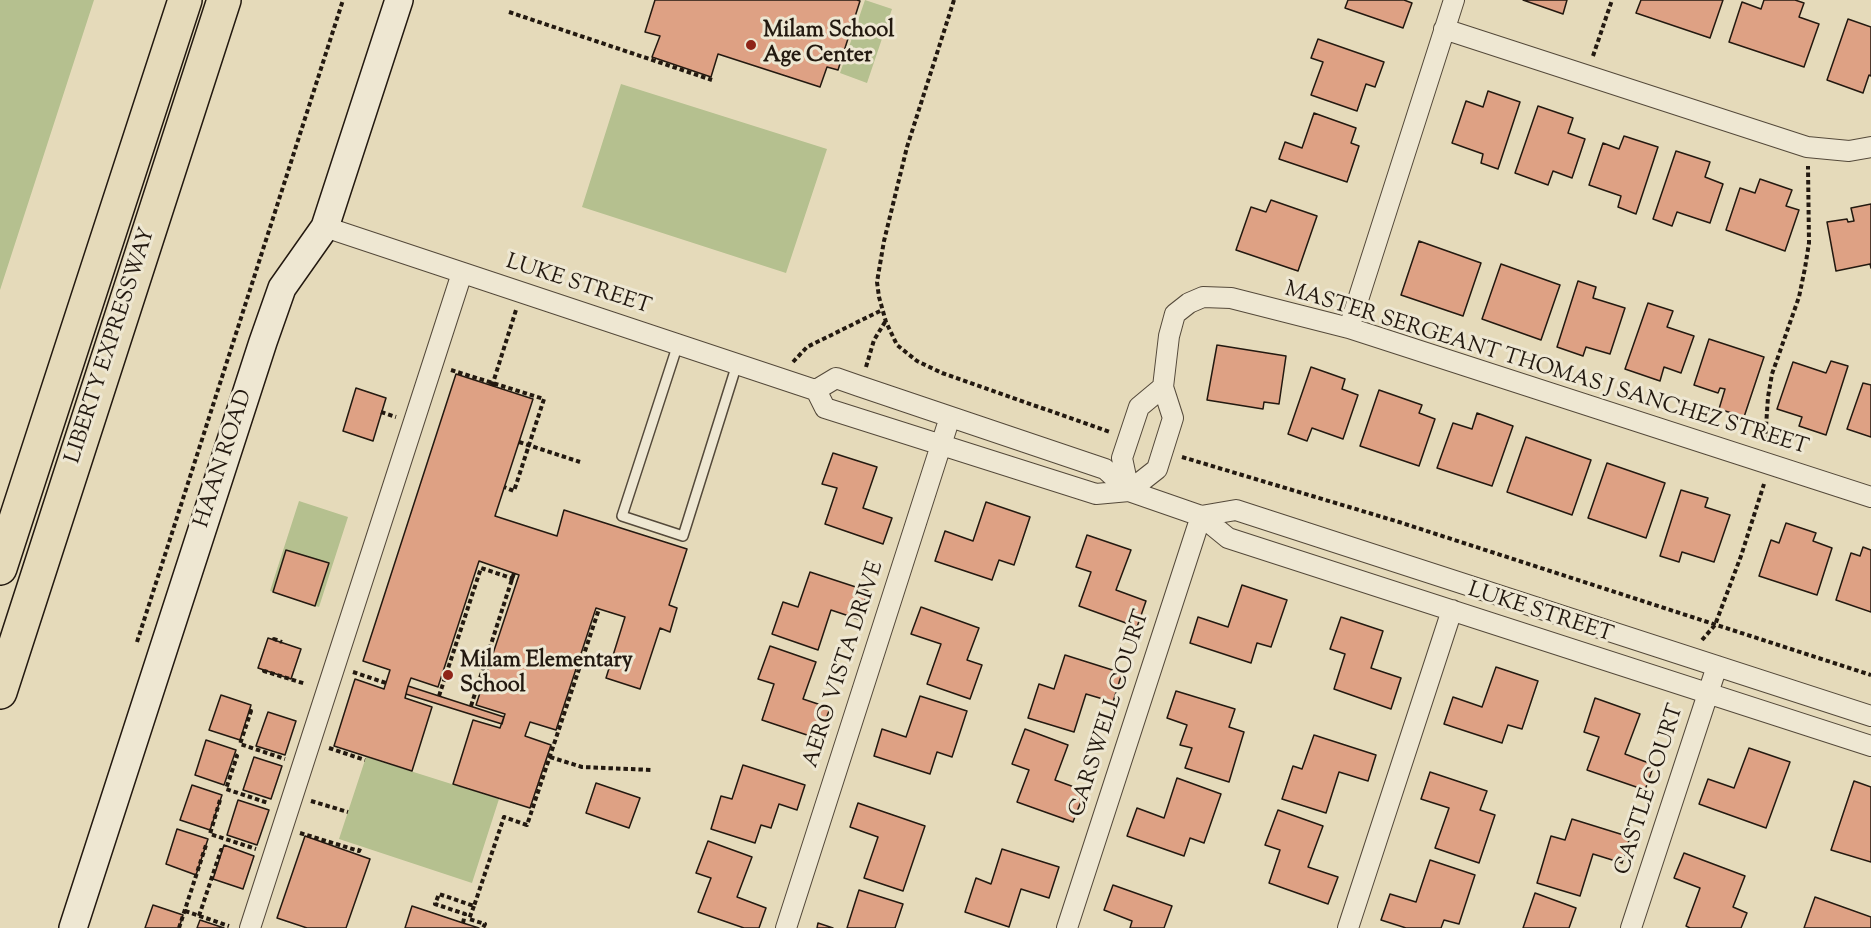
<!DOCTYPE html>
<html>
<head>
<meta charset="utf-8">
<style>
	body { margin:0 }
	canvas { display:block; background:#e5daba }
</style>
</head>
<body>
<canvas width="1871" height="928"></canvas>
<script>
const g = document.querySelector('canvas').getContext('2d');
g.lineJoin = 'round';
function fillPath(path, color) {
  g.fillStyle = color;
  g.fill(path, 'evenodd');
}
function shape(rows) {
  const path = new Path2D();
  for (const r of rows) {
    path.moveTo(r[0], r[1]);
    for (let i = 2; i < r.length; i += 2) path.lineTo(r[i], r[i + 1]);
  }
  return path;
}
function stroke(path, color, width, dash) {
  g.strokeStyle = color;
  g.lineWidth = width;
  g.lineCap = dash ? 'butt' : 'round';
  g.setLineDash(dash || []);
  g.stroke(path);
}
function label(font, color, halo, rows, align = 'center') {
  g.font = font + ' "Sorts Mill Goudy",serif';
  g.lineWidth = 6;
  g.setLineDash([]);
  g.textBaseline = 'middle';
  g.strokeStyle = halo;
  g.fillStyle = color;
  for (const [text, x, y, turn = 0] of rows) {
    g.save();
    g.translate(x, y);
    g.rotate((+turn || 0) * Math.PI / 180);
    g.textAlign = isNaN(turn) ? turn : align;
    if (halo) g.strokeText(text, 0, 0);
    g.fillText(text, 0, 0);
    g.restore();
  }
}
fillPath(shape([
	[0,0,94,0,0,290],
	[865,0,892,9,867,83,840,73],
	[621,84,827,149,786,273,582,207],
	[299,501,348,517,319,607,270,591],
	[366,757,499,799,472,883,339,839]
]), '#b5c08f');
const building = shape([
	[655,0,857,0,860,1,838,70,827,67,820,87,718,54,711,77,652,57,660,36,645,32,655,0],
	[1348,0,1404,0,1412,3,1403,28,1345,8,1348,0],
	[1523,0,1567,0,1563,14,1523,0],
	[1641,0,1723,0,1710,38,1636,13,1641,0],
	[1764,0,1795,0,1804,3,1799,17,1819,24,1804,67,1729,42,1742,2,1761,9,1764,0],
	[1848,19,1871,27,1871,76,1869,75,1863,93,1827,80,1848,19],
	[1318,39,1384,62,1375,87,1366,84,1357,111,1311,95,1323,62,1311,58,1318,39],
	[1488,91,1520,102,1498,169,1481,163,1483,154,1452,143,1466,101,1483,107,1488,91],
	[1538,106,1573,118,1568,133,1585,139,1572,178,1553,171,1548,185,1515,173,1538,106],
	[1314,113,1356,128,1351,143,1359,146,1347,182,1279,159,1285,142,1302,148,1314,113],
	[1624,136,1658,147,1636,214,1618,207,1621,196,1589,185,1603,143,1619,149,1624,136],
	[1676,151,1710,162,1705,177,1723,184,1710,223,1677,212,1672,226,1653,219,1676,151],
	[1760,179,1792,190,1786,206,1799,210,1785,251,1726,230,1740,188,1755,193,1760,179],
	[1271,200,1317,216,1298,271,1236,250,1251,207,1266,212,1271,200],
	[1871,204,1871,268,1870,264,1836,271,1827,222,1847,219,1848,222,1854,221,1851,208,1871,204],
	[1419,241,1481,263,1463,316,1401,295,1419,241],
	[1501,264,1560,285,1541,340,1482,319,1501,264],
	[1578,281,1596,287,1593,298,1625,308,1610,354,1586,347,1583,356,1557,347,1578,281],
	[1648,303,1673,311,1667,327,1694,336,1681,373,1664,367,1660,381,1625,369,1648,303],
	[1709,339,1764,357,1744,417,1719,409,1725,389,1720,388,1718,393,1694,385,1709,339],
	[1217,345,1286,356,1279,404,1264,402,1263,409,1207,400,1217,345],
	[1831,361,1848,366,1826,435,1799,426,1802,417,1777,409,1793,362,1826,373,1831,361],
	[1311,367,1345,379,1342,389,1358,395,1343,439,1312,428,1307,441,1288,434,1311,367],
	[456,374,533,399,495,516,557,536,564,510,687,549,669,605,677,608,670,632,660,628,640,689,606,678,625,617,596,608,556,730,530,722,525,736,551,745,530,808,453,784,473,720,500,728,505,714,476,705,519,575,479,561,438,687,411,678,408,686,405,698,432,707,412,771,334,746,355,679,384,689,390,670,363,661,456,374],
	[1863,383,1871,385,1871,437,1847,429,1863,383],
	[356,388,386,398,373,441,343,431,356,388],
	[1379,390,1422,405,1419,413,1435,419,1419,466,1360,446,1379,390],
	[1477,413,1513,426,1492,486,1437,468,1453,423,1472,429,1477,413],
	[1526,437,1591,460,1572,515,1507,492,1526,437],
	[833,453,877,467,863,508,892,518,883,544,825,524,837,488,822,484,833,453],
	[1607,463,1665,483,1646,538,1588,518,1607,463],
	[1681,490,1708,498,1705,507,1730,515,1714,562,1682,552,1679,562,1660,556,1681,490],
	[986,502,1030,517,1014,565,999,560,992,580,935,561,945,531,973,541,986,502],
	[1786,523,1816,533,1813,541,1832,548,1817,595,1759,576,1771,540,1779,543,1786,523],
	[1087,535,1131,550,1116,590,1146,601,1137,627,1079,606,1091,572,1076,567,1087,535],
	[1863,547,1871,550,1871,612,1836,600,1851,553,1860,556,1863,547],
	[286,550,329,563,315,606,273,592,286,550],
	[810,572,868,591,858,619,831,610,818,650,772,634,783,602,798,607,810,572],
	[1242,585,1287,600,1271,647,1257,643,1251,663,1190,643,1198,617,1228,627,1242,585],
	[921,607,979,628,967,660,982,665,970,699,927,684,941,644,911,634,921,607],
	[1341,617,1383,631,1371,668,1401,678,1391,709,1334,689,1345,654,1330,649,1341,617],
	[268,638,301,649,291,679,258,668,268,638],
	[770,646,816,662,803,699,830,708,819,739,762,720,774,684,758,679,770,646],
	[1065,655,1122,673,1113,702,1086,694,1074,732,1028,718,1039,684,1054,689,1065,655],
	[1496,667,1538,681,1522,729,1508,725,1502,743,1444,724,1453,697,1482,707,1496,667],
	[408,686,504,717,502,724,406,694,408,686],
	[1176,691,1235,709,1229,727,1244,732,1229,782,1185,768,1192,748,1180,745,1187,725,1167,718,1176,691],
	[221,695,251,705,240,740,209,730,221,695],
	[920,696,967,711,952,757,937,752,930,774,874,756,882,729,906,737,920,696],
	[1595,698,1640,714,1625,754,1654,765,1645,790,1587,770,1599,737,1584,732,1595,698],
	[268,712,296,721,285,755,256,746,268,712],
	[1025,729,1068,745,1055,780,1085,791,1073,822,1017,802,1029,770,1012,764,1025,729],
	[1314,735,1376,755,1368,781,1339,772,1326,813,1282,799,1293,766,1302,769,1314,735],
	[206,740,236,750,224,785,195,775,206,740],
	[1749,748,1790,762,1766,828,1699,804,1708,779,1734,788,1749,748],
	[254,757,282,766,271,799,243,790,254,757],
	[743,765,805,785,797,810,779,804,771,828,761,825,755,843,711,829,721,796,732,799,743,765],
	[1430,772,1487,791,1480,810,1495,815,1479,863,1435,848,1449,808,1421,799,1430,772],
	[1177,778,1221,794,1204,843,1190,838,1184,856,1127,836,1137,808,1164,818,1177,778],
	[1854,781,1871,787,1871,862,1831,850,1854,781],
	[596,783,640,798,629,828,586,813,596,783],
	[192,785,222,795,210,830,180,820,192,785],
	[238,800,269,810,257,845,227,835,238,800],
	[858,803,925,826,903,891,864,878,878,837,850,827,858,803],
	[1278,810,1323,826,1308,867,1338,877,1328,904,1269,883,1280,850,1265,845,1278,810],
	[1572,819,1630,837,1622,863,1593,854,1580,896,1537,883,1551,836,1565,840,1572,819],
	[177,829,208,839,196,875,166,864,177,829],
	[305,836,370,859,346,928,307,928,277,918,305,836],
	[708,841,752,857,737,897,766,908,759,928,744,928,698,912,711,878,696,873,708,841],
	[224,845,254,856,243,889,213,879,224,845],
	[1002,849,1059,867,1049,898,1021,889,1009,927,965,912,976,878,991,884,1002,849],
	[1684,853,1745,876,1733,907,1747,913,1741,928,1690,928,1686,926,1700,888,1674,878,1684,853],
	[1430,860,1475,875,1459,924,1444,920,1441,928,1406,928,1381,920,1390,894,1416,902,1430,860],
	[1113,885,1172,906,1164,928,1130,928,1132,921,1104,910,1113,885],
	[859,890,903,904,895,928,847,928,859,890],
	[1535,893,1576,908,1569,928,1523,928,1535,893],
	[1815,897,1871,917,1871,928,1804,928,1815,897],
	[153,905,183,915,179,928,145,928,153,905],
	[412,906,463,923,479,928,405,928,412,906],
	[200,920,224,928,197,928,200,920],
	[818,923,833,928,817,928,818,923]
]);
fillPath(building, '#dea184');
stroke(building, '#231910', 1.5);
const lane = shape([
	[678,344,622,516,683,536,737,364]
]);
const street = shape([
	[1444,29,1807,147,1849,151,1871,147],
	[325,227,812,389,816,390,836,378,859,386,1105,469,1129,491,1201,516,1228,538,1871,746],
	[1349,328,1454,0],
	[816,390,825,408,1096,494,1129,491],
	[1129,491,1157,469,1173,418,1163,387,1169,336,1175,314,1189,303,1203,297,1231,298,1349,328,1871,497],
	[1129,491,1122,458,1139,407,1163,387],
	[1201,516,1236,510,1871,716],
	[250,928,462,273],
	[786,928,950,417],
	[1067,928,1201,516],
	[1348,928,1452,610],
	[1631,928,1717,666]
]);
const secondary = shape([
	[73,928,263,342,282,288,325,227,399,0]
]);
const highway = shape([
	[0,568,185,0],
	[0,692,224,0]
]);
stroke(lane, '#54493a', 12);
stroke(street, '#54493a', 22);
stroke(secondary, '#231910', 30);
stroke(highway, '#231910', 36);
stroke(shape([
	[954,0,907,147,884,241,877,282,879,297,886,322,897,345,917,361,942,373,1110,432],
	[509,12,712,80],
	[1593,56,1612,0],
	[793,362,807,347,882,310],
	[866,367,874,340,885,322],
	[451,370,544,399,514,491,504,487],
	[492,386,516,310],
	[381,412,396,417],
	[1765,441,1768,397,1772,374,1799,297,1805,268,1809,243,1808,166],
	[519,442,580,462],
	[1182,457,1399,522,1871,675],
	[274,640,274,639,282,642],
	[1702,640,1715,625,1741,556,1764,484],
	[137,642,343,0],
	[264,670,264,671,306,684],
	[353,672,386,683],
	[439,696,481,568,517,580],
	[471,706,514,573],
	[250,711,251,711,240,744,285,759],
	[329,748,365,760],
	[235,755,237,756,226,789,268,803],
	[550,757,582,767,652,770],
	[220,800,210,834,256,849],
	[311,801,348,812],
	[300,833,359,851,361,846],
	[474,906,469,919,485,924,483,928],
	[185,911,229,926],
	[199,916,221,850,222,851],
	[463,923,465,914,435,904,439,894,474,906,504,817,527,825,599,609],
	[179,928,206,845]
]), '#231910', 4, [4.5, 3]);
stroke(lane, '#eee7d2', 9);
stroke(street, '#eee7d2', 20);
stroke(secondary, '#eee7d2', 27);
stroke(highway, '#e5daba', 33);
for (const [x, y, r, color] of [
	[751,45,6,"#8f2418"],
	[448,675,6,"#8f2418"]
]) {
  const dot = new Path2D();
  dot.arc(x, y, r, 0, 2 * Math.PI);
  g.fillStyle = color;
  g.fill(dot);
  stroke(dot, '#eee7d2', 2);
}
label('bold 22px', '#231910', '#eee7d2', [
	["Milam School",763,32],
	["Age Center",763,57],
	["Milam Elementary",460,662],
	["School",460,687]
], 'left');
label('22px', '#231910', '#eee7d2', [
	["LUKE STREET",578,286,18],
	["LIBERTY EXPRESSWAY",112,346,-72],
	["MASTER SERGEANT THOMAS J SANCHEZ STREET",1546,370,17],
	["HAAN ROAD",225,459,-72],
	["LUKE STREET",1540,614,18],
	["AERO VISTA DRIVE",845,665,-72],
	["CARSWELL COURT",1111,714,-72],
	["CASTLE COURT",1651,790,-72]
]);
</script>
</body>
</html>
